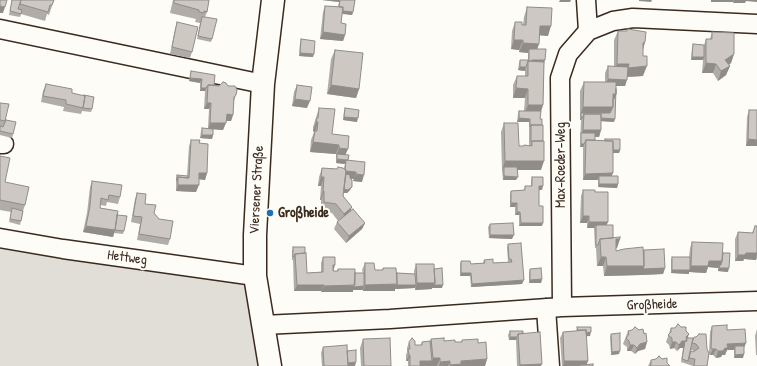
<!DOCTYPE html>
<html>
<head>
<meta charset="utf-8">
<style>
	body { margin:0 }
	canvas { display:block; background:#fdfcf7 }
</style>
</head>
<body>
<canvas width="757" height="366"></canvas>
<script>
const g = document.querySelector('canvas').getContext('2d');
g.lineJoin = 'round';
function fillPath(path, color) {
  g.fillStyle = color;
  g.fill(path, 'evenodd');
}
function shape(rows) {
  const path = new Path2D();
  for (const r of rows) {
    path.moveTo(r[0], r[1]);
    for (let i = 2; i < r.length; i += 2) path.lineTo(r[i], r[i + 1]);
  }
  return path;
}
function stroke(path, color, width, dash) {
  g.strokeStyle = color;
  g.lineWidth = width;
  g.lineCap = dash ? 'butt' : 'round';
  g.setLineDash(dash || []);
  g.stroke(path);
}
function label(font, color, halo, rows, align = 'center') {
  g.font = font + ' "Patrick Hand",sans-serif';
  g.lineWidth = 4;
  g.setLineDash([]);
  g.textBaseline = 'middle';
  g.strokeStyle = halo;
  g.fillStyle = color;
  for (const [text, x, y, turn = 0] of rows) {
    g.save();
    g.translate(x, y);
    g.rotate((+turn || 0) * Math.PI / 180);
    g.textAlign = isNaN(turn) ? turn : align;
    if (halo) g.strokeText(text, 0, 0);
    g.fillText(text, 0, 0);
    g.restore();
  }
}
fillPath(shape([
	[0,244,245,284,259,366,0,366]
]), '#e1ded7');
const minor = shape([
	[586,0,588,31],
	[0,29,263,84],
	[0,144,4,144],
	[0,238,63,249,255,276],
	[562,307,560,78,568,54,588,31,613,21,633,18,757,24],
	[546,308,550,366],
	[263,325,390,319,562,307,757,301]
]);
const major = shape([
	[270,366,255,276,255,235,263,84,273,0]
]);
stroke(minor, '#3b2a1e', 21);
stroke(major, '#3b2a1e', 25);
stroke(minor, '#fdfcf7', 18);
stroke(major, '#fdfcf7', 22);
fillPath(shape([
	[12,0,54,0,49,15,47,14,45,21,21,14,20,17,9,15],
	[173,0,209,0,207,12,205,17,212,39,211,42,197,39,200,23,195,22,196,19,170,13],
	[322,0,355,0,353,12,352,15,342,14,341,23,345,35,343,41,320,39,323,12,325,6,338,7,339,2],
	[527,7,548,36,539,35,537,49,544,64,543,105,541,111,540,119,541,170,517,170,516,180,503,180,502,170,501,132,504,123,519,146,524,146,524,145,529,146,529,122,517,122,518,114,519,111,524,111,525,98,513,98,513,85,517,76,525,76,525,71,518,70,519,63,520,60,528,60,528,53,519,52,519,50,511,49,512,31,515,22,523,25,524,17],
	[177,22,192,52,190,58,170,54,175,29],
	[618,31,645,42,643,50,643,76,627,77,625,86,616,86,614,122,601,121,601,130,599,137,595,137,595,140,604,141,605,139,620,150,619,153,613,153,612,176,618,184,617,188,598,187,598,180,583,180,583,147,580,147,581,120,580,120,580,91,584,82,605,82,605,73,608,66,614,67,614,40],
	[712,32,734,54,731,63,729,65,730,66,726,75,718,81,713,73,702,73,703,60,691,60,692,48,693,44,704,45,706,39,710,39],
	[301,39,313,57,299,56,300,43],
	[335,50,359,89,356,98,327,94,331,59],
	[191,71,214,85,228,86,236,95,234,101,233,115,231,121,226,121,223,130,213,129,213,135,212,139,200,138,201,131,202,128,208,128,209,109,204,109,205,91,200,91,200,83,189,81],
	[46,84,72,93,92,109,91,112,82,111,81,114,63,111,64,107,41,102,43,91],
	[297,85,307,108,292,106,294,92],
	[0,103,6,120,13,134,12,138,0,135],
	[319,108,332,134,362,182,353,181,354,179,350,178,350,190,347,193,344,193,343,196,351,210,365,223,362,229,346,243,334,229,337,222,338,221,332,213,321,211,321,200,320,200,321,186,318,186,319,177,322,168,337,169,344,168,345,164,336,163,336,154,310,152,311,140,314,132,313,131,313,127],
	[345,108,357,122,343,120,344,111],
	[749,110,757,110,757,146,746,146,747,117],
	[191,140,199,143,207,173,205,180,199,179,196,192,176,191,176,178,177,175,187,176,189,146],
	[0,156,5,182,25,205,23,211,20,225,9,222,11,212,0,210],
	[532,177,542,190,539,190,539,206,542,226,519,226,519,215,515,215,515,207,510,207,510,194,511,191,524,190,525,186,531,186,531,181],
	[92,181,120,197,118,204,107,202,106,206,100,205,100,208,117,215,124,231,123,234,114,233,113,237,83,232,87,213,90,187],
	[583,190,595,192,608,222,606,225,613,238,620,239,616,248,616,251,644,250,665,268,663,274,641,275,604,276,603,266,597,266,596,248,595,248,594,228,587,228,587,223,580,223,581,196],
	[137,193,145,204,154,213,159,219,170,239,168,245,137,240,140,224,131,222,135,199],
	[490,224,512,239,489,238,488,227],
	[755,226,757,226,757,258,756,260,744,259,743,261,735,261,735,239,738,232,752,233],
	[692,242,723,253,728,272,718,271,718,268,708,267,706,273,689,272,689,274,671,273,671,260,672,257,689,257,690,248],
	[508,244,522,284,471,287,470,276,460,276,460,265,461,261,471,264,483,263,484,260,493,263,508,262,507,247],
	[293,247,305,253,307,273,321,272,321,263,323,257,333,271,337,271,338,269,355,273,363,273,362,270,365,263,375,270,382,270,383,268,397,273,414,274,414,271,416,264,434,269,442,288,432,288,432,289,415,290,415,288,395,289,395,291,363,291,363,289,353,290,353,292,321,292,321,291,294,291,293,260,292,260,292,251],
	[530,269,542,279,541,283,529,283,529,272],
	[712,326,727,330,746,343,744,348,743,358,734,358,734,350,727,350,725,355,722,355,721,357,716,358,713,355,710,355,709,354,707,366,693,366,681,362,683,348,680,348,677,351,674,348,670,349,669,345,666,342,671,328,675,328,686,331,688,338,707,349,709,353,710,332],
	[691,350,694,351,690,355],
	[577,327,590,336,586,336,588,361,586,364,593,366,562,366,560,338,563,332,576,331],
	[757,329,757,355,756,355,755,336],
	[510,331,523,333,541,366,517,366,516,340,509,340,508,335],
	[628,331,644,334,647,342,645,349,638,351,635,354,631,351,627,351,627,347,623,344],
	[611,334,619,354,611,355,610,337],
	[363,339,391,366,361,366,360,348],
	[431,339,455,342,461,342,462,340,478,343,487,359,485,366,408,366,408,361,406,361,406,355,407,352,407,348,409,342,415,345,421,345,422,342,430,341],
	[323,347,347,351,355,366,322,366,321,353],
	[662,359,670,366,648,366,651,360]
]), '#b0aca7');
fillPath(shape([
	[322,0,340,0,339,2],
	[560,0,571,0,570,2,559,2],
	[639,0,652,0,651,2,639,1],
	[711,0,734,0,733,2,711,2],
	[734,0,757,0,757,2,746,1,745,3,733,3],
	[0,6,5,7,3,13,0,13],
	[339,10,353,12,352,15,338,13],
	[540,26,551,26,548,36,536,35],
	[323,32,345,35,343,41,320,39],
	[514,40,523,40,519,50,511,49],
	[645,42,642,52,643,43],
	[523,43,539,44,536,53,529,49,528,53,519,52],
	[300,53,314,54,313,57,299,56],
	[734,54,731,63,722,69,725,60],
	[692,57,704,57,703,60,691,60],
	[532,60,545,60,544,64,531,63],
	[706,63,716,64,713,73,702,73],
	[617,64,629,64,625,73,613,73],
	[647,66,643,76,625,77,628,68],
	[730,66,726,75,718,81,721,71],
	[520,67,526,67,525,71,518,70],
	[190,78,202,79,200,83,189,81],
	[608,79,627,80,625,86,605,86],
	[331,85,359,89,356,98,327,94],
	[201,88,206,88,205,91,200,91],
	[516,88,528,89,525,98,513,98],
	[613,94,616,94,612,103],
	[295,99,310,101,307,108,292,106],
	[207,103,211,103,209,109,204,109],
	[528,105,543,105,540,115,524,114],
	[583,107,613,107,609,116,581,113,580,116],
	[227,114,233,115,231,121,224,121],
	[344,117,358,118,357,122,343,120],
	[581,117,583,117,581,120,580,120],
	[584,117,615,119,614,122,584,120],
	[519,118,530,119,529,122,517,122],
	[316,122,318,122,315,132,313,131],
	[210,123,226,123,223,130,208,129],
	[583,130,601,130,599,137,581,136],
	[202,135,213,135,212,139,200,138],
	[748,139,757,140,757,146,746,146],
	[313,142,339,145,336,154,310,152],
	[581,144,584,144,583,147,580,147],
	[339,148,348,149,344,158,337,154,336,157],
	[612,150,620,150,619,153,611,153],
	[337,159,346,160,345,164,336,163],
	[505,161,544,161,541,170,504,170,504,167,502,170],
	[345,171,356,172,354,179,344,178],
	[199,173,207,173,205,180,197,179],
	[613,173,610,180,599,176,598,180,583,180,585,174],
	[356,174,364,175,362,182,353,181],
	[504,176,518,177,516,180,503,180],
	[321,177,324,177,321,186,318,186],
	[599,184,618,184,617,188,598,187],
	[178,185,199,185,196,192,176,191],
	[539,186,543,186,542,190,537,190],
	[352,187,350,190,347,193,341,193,343,189],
	[323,191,324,191,321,200,320,200],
	[511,203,517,203,515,207,510,207],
	[352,207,349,216,341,224,344,214],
	[517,212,520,212,519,215,515,215],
	[583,216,589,216,587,223,580,223],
	[589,222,608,222,605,228,596,225,594,228,587,228],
	[365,223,362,229,346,243,349,236],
	[521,223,543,223,542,226,519,226],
	[86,226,115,230,113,237,83,232],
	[490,235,514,235,512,239,489,238],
	[616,239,620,239,617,248,613,248],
	[746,253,757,253,756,260,744,259,743,261,735,261,738,255],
	[601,257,606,257,603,266,597,266],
	[709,261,722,261,720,268,720,265,718,268,708,267,706,273,689,272,689,274,671,273,672,270,689,270,691,266],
	[333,265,335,265,333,272],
	[607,266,644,266,665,268,663,274,641,275,604,276],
	[719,268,729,268,728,272,718,271],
	[461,273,471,273,470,276,460,276],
	[542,279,541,283,529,283,530,280],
	[524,280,522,284,471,287,472,284],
	[417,283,435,283,443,285,442,288,432,288,432,289,415,290],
	[397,284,416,285,415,288,395,289,395,291,363,291,365,285],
	[297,285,324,285,321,291,294,291],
	[355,285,364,286,363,290,353,290,353,292,321,292,324,286],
	[591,332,590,336,576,337,578,333],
	[689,334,684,348,680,348,677,351,679,345],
	[510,337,517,337,516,340,509,340],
	[647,342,645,349,638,351,635,354,637,348,640,344],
	[672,342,676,342,674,348,670,349],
	[746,343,743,349,735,346,734,350,727,350,725,355,722,355,721,357,716,358,718,351,727,344],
	[630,345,634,345,631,351,627,351],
	[713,349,716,349,713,355,710,355],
	[620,351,619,354,611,355,612,352],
	[744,354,743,358,734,358,735,355],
	[409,355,410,355,408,361,406,361],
	[433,358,440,358,437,366,418,366,420,361,432,361],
	[487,359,485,366,450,366,450,365,461,361],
	[450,361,448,366,439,366,440,362],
	[564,361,588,361,586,366,579,365,579,366,563,366],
	[356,362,355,366,344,366,347,363],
	[542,364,541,366,519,366,520,365]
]), '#908c88');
const building = shape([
	[0,0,7,0,5,7,0,6,0,0],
	[12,0,21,0,18,9,22,10,21,14,10,11,12,0],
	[21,0,54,0,52,5,50,5,48,12,20,4,21,0],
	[174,0,209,0,207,12,204,11,204,13,199,12,199,10,174,3,174,0],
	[340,0,355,0,353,12,343,11,343,7,339,7,340,0],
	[325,6,343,7,341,23,346,24,345,35,323,32,325,6],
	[527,7,552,8,551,26,540,26,539,44,523,43,523,40,514,40,515,22,522,22,522,25,526,25,527,7],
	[202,17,205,17,217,19,212,39,198,36,202,17],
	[177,22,198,27,192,52,172,47,177,22],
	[628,29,646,32,645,42,643,43,643,56,647,56,647,66,628,68,629,64,617,64,618,31,627,31,628,29],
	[712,32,734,33,734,54,725,60,730,66,721,71,716,64,706,63,706,39,712,39,712,32],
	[301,39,315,41,314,54,300,53,301,39],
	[693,44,704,45,704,57,692,57,693,44],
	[529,49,546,49,545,60,532,60,532,61,528,61,526,67,520,67,520,60,529,60,529,49],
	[335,50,363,53,359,89,331,85,335,50],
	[528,61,544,62,543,105,528,105,528,89,516,88,517,76,528,76,528,61],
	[608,66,628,67,627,80,608,79,608,66],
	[191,71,215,75,214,85,208,85,206,88,201,88,202,79,190,78,191,71],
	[223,82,226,83,228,86,235,86,237,90,236,95,234,97,233,115,227,114,226,123,210,123,211,103,207,103,208,85,219,86,223,82],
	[584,82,616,82,616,94,613,94,613,107,583,107,584,82],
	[46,84,72,89,72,93,85,96,83,108,66,104,66,100,43,96,46,84],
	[297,85,312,87,310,101,295,99,297,85],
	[616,89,615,119,601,118,601,114,584,114,583,117,581,117,581,113,610,113,613,107,613,99,614,99,616,94,616,89],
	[84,95,94,97,92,109,83,108,85,96,84,95],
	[0,103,9,104,5,121,0,120,0,103],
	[319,108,335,109,332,134,349,136,348,149,339,148,339,145,313,142,315,131,317,131,318,122,316,122,317,118,318,118,319,108],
	[345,108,359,110,358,118,344,117,345,108],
	[749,110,757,110,757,140,748,139,749,110],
	[519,111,541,111,540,119,542,119,542,125,531,125,530,127,530,119,519,118,519,111],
	[584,114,601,114,601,130,583,130,584,114],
	[6,120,16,122,13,134,0,131,0,126,3,127,6,120],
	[504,123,518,123,519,146,524,146,524,145,532,146,532,141,544,141,544,161,505,161,504,123],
	[531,125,543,125,543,141,532,141,531,142,531,125],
	[202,128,213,129,213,135,202,135,202,128],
	[581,133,595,133,595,140,586,140,584,144,581,144,581,133],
	[605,139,620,139,620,150,613,150,613,141,605,141,605,139],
	[191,140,200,140,199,143,208,144,207,173,199,173,199,185,178,185,178,177,189,178,191,140],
	[586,140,613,141,613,173,585,174,586,140],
	[337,154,349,155,348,160,346,160,337,159,337,154],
	[0,156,10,158,5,182,29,187,25,205,0,200,0,156],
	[346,160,365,162,364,175,356,174,356,172,346,171,345,170,346,160],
	[338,167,343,168,346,170,343,196,352,207,344,214,336,204,324,202,324,191,323,191,324,177,321,177,322,168,337,169,338,167],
	[504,167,517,167,518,177,504,176,504,167],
	[346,174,350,175,350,178,352,180,352,187,348,190,344,189,346,174],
	[177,175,188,176,188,178,178,177,177,181,177,175],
	[599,176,618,176,618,184,599,184,599,176],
	[532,177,543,177,543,186,539,186,539,206,543,206,543,223,521,223,520,212,517,212,517,203,511,203,511,191,525,190,525,186,532,186,532,177],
	[92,181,122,185,120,197,109,195,108,200,101,198,100,208,118,211,115,230,86,226,90,206,92,181],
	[583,190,595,190,595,192,608,192,608,222,589,222,589,216,583,216,583,190],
	[137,193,146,194,145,204,156,205,154,213,159,219,173,221,170,239,139,234,142,217,133,216,137,193],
	[12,208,23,211,21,221,10,219,12,208],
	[353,209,365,223,349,236,337,222,353,209],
	[117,215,127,216,124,231,115,230,117,215],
	[513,223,514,235,490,235,490,224,513,223],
	[596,225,613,225,613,238,600,239,598,245,596,245,596,225],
	[755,226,757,226,757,253,746,253,745,255,738,255,738,232,753,233,755,226],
	[620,237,620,239,616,239,616,251,624,249,643,247,644,266,607,266,606,257,601,257,600,239,620,237],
	[692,242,723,243,722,261,709,261,708,266,691,266,692,242],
	[521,243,524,280,472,284,471,273,461,273,461,261,470,261,471,264,485,263,484,260,493,259,493,263,512,262,511,259,509,259,508,244,521,243],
	[293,247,305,247,305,253,295,254,294,257,293,257,293,247],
	[664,249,665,268,643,269,644,266,644,250,664,249],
	[306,253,307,273,323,272,323,257,335,257,335,265,333,265,333,271,338,271,338,269,355,269,355,285,324,286,324,285,297,285,295,254,306,253],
	[723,253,730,253,729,268,719,268,720,265,721,265,722,261,723,253],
	[672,257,690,257,690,270,672,270,672,257],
	[365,263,374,263,375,270,383,270,383,268,396,268,397,284,365,285,365,263],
	[416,264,434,264,435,283,417,283,416,264],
	[442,268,443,285,434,285,435,283,434,269,442,268],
	[541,268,542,279,530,280,530,269,541,268],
	[355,273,364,273,364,286,354,287,355,273],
	[397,273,415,274,416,285,397,285,397,273],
	[678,324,681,327,686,327,686,331,689,334,686,337,687,341,682,341,679,345,676,342,672,342,672,338,668,335,671,332,671,328,675,328,678,324],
	[727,325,727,330,745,329,746,343,727,344,728,348,725,348,723,351,718,351,716,349,713,349,711,348,712,326,727,325],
	[577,327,591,327,591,332,586,333,586,330,578,330,577,327],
	[635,327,639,330,643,329,644,334,646,333,647,342,640,344,637,348,634,345,630,345,629,341,626,338,629,334,628,331,632,330,635,327],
	[586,330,588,361,564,361,563,332,586,330],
	[510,331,523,331,523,333,518,334,517,337,510,337,510,331],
	[540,332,542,364,520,365,518,334,540,332],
	[620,333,620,351,612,352,611,334,620,333],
	[699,334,706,334,707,349,709,353,707,366,694,366,695,359,689,358,691,351,693,352,699,348,696,344,692,343,694,337,696,337,699,334],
	[390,338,391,366,364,366,363,339,390,338],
	[412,338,415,341,415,345,422,345,422,342,430,341,432,361,420,361,420,366,410,366,410,355,409,355,408,349,410,349,409,342,412,338],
	[444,338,444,341,455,340,455,342,462,342,462,340,478,339,478,343,486,342,487,359,461,361,461,364,450,365,450,361,440,362,440,358,433,358,431,339,444,338],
	[688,338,693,338,688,361,682,359,685,341,687,341,686,339,688,338],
	[347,345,348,366,324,366,323,347,347,345],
	[735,346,744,346,744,354,735,355,735,346],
	[356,350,356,362,348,363,347,351,356,350],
	[659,356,662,359,667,358,667,363,670,366,650,366,651,365,651,360,656,359,659,356],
	[593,364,593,366,580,366,579,365,593,364]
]);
fillPath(building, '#cdc8c2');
stroke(building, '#908c88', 1);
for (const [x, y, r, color] of [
	[270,213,4,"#1f6fb2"]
]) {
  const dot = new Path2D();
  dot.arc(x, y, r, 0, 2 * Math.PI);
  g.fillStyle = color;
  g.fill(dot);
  stroke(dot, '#fdfcf7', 1.5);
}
label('14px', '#3b2a1e', '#fdfcf7', [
	["Max-Roeder-Weg",561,165,-90],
	["Viersener Straße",257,190,-87],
	["Hettweg",127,258,8],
	["Großheide",652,305,-2]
]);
label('bold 14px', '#3b2a1e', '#fdfcf7', [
	["Großheide",278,213]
], 'left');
</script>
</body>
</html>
